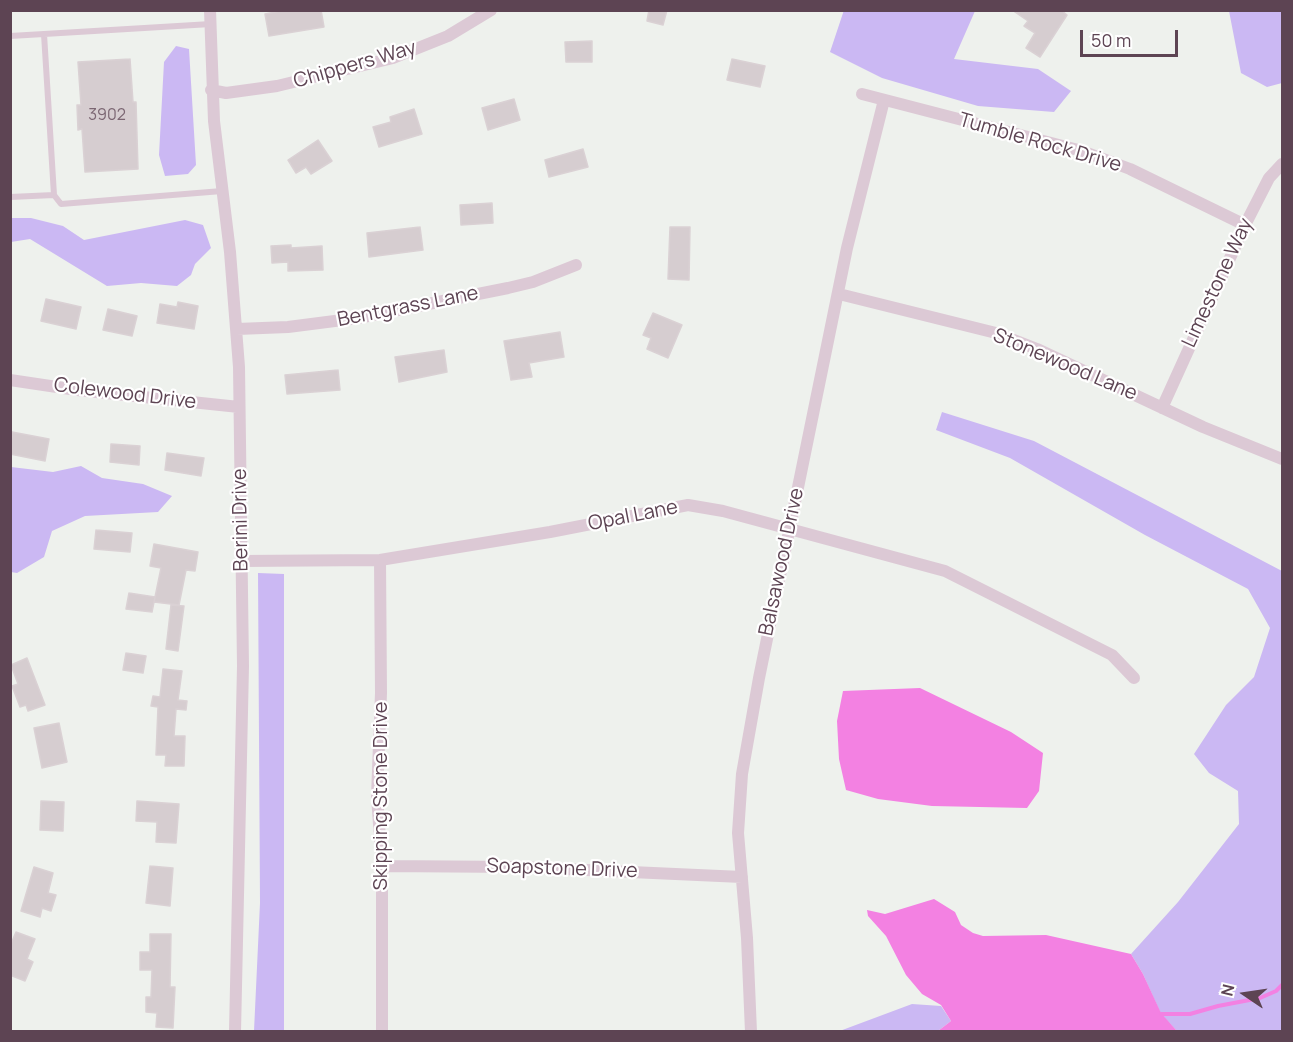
<!DOCTYPE html>
<html>
<head>
<meta charset="utf-8">
<style>
	body { margin:0 }
	#map { position:relative; width:1293px; height:1042px; overflow:hidden; background:#eef1ed; font-family:Manrope,sans-serif }
	canvas { display:block }
	.frame { position:absolute; inset:0; border:12px solid #5d4453; pointer-events:none }
	.north { position:absolute; left:1215px; top:964px; width:60px; height:60px; -webkit-text-stroke:4px #fff; paint-order:stroke; rotate:283deg; font-size:16px; font-weight:700; line-height:24px; text-align:center; color:#5d4453 }
	.north::after { content:''; display:block; margin:auto; width:21px; height:27px; background:#5d4453; clip-path:polygon(50% 0,100% 100%,50% 72%,0 100%) }
	.scale { position:absolute; left:1080px; top:30px; width:98px; height:27px; box-sizing:border-box; border:3px solid #5d4453; border-top:0; padding-left:8px; font-size:18px; line-height:21px; white-space:nowrap; color:#5d4453; -webkit-text-stroke:4px #fff; paint-order:stroke }
</style>
</head>
<body>
<div id="map">
<canvas width="1293" height="1042"></canvas>
<div class="frame"></div>
<div class="north">N</div>
<div class="scale">50 m</div>
</div>
<script>
const g = document.querySelector('canvas').getContext('2d');
g.lineJoin = 'round';
function fillPath(path, color) {
  g.fillStyle = color;
  g.fill(path, 'evenodd');
}
function shape(rows) {
  const path = new Path2D();
  for (const r of rows) {
    path.moveTo(r[0], r[1]);
    for (let i = 2; i < r.length; i += 2) path.lineTo(r[i], r[i + 1]);
  }
  return path;
}
function stroke(path, color, width, dash) {
  g.strokeStyle = color;
  g.lineWidth = width;
  g.lineCap = dash ? 'butt' : 'round';
  g.setLineDash(dash || []);
  g.stroke(path);
}
function label(font, color, halo, rows, align = 'center') {
  g.font = font + ' Manrope,sans-serif';
  g.lineWidth = 4.5;
  g.setLineDash([]);
  g.textBaseline = 'middle';
  g.strokeStyle = halo;
  g.fillStyle = color;
  for (const [text, x, y, turn = 0] of rows) {
    g.save();
    g.translate(x, y);
    g.rotate((+turn || 0) * Math.PI / 180);
    g.textAlign = isNaN(turn) ? turn : align;
    if (halo) g.strokeText(text, 0, 0);
    g.fillText(text, 0, 0);
    g.restore();
  }
}
fillPath(shape([
	[844,10,975,11,954,59,1038,69,1071,91,1054,112,978,106,882,78,830,52],
	[1229,11,1282,11,1282,83,1267,87,1241,73],
	[176,46,189,49,196,165,188,174,165,176,159,155,164,62],
	[11,218,31,218,63,226,84,240,185,220,203,225,211,248,195,264,191,275,177,286,141,283,107,286,30,239,11,242],
	[942,412,1034,441,1282,571,1282,1031,1177,1031,1161,1014,1143,974,1131,954,1178,902,1239,824,1238,791,1209,773,1194,754,1226,705,1254,677,1270,628,1248,589,1145,535,1010,458,936,430],
	[81,466,102,478,143,484,172,496,158,512,85,516,52,531,44,557,17,573,11,572,11,467,53,472],
	[258,573,284,574,284,1031,254,1031,260,903],
	[912,1004,941,1006,951,1021,938,1031,837,1032]
]), '#cbb8f3');
fillPath(shape([
	[920,688,1011,732,1043,753,1039,791,1027,808,932,806,878,799,846,790,839,759,837,721,843,691],
	[934,899,955,912,961,925,973,933,983,936,1046,935,1131,954,1143,974,1161,1013,1177,1031,938,1031,951,1021,941,1005,922,994,906,975,886,936,868,916,867,910,885,914]
]), '#f381e2');
stroke(shape([
	[1161,1014,1190,1014,1218,1006,1260,998,1276,991,1282,985]
]), '#f381e2', 4);
const building = shape([
	[285,10,321,10,324,27,269,36,265,14,285,10],
	[649,10,667,10,663,25,647,21,649,10],
	[1012,10,1061,10,1067,15,1040,57,1026,48,1035,33,1024,26,1028,21,1012,10],
	[592,41,592,62,566,62,565,42,592,41],
	[130,59,133,102,136,102,138,169,85,172,82,129,78,130,77,105,81,105,78,62,130,59],
	[732,59,765,66,760,87,727,80,732,59],
	[514,99,520,120,488,130,482,108,514,99],
	[414,109,422,134,379,147,373,127,391,122,390,117,414,109],
	[318,140,332,161,311,174,306,167,296,173,288,160,318,140],
	[583,149,588,167,549,177,545,160,583,149],
	[492,203,493,223,461,225,460,205,492,203],
	[420,227,423,250,369,257,367,233,420,227],
	[670,227,690,227,689,280,668,279,670,227],
	[291,245,291,248,322,246,323,270,288,271,288,262,272,263,271,246,291,245],
	[46,299,81,307,76,329,41,321,46,299],
	[178,302,198,306,194,329,157,323,160,304,177,307,178,302],
	[108,309,137,316,132,336,103,330,108,309],
	[653,313,682,325,668,358,647,349,651,338,643,335,653,313],
	[560,332,564,357,529,363,532,377,511,380,504,341,560,332],
	[444,350,447,372,399,382,395,357,444,350],
	[338,370,340,390,287,394,285,375,338,370],
	[12,432,49,439,45,461,10,454,12,432],
	[111,444,140,446,139,465,110,462,111,444],
	[167,453,204,458,201,476,165,470,167,453],
	[96,530,132,533,130,552,94,549,96,530],
	[154,544,198,552,195,571,186,570,179,605,154,602,161,568,150,566,154,544],
	[129,593,155,597,152,612,126,609,129,593],
	[171,605,184,606,178,651,166,649,171,605],
	[126,653,146,656,143,673,123,670,126,653],
	[27,658,45,705,28,711,26,705,20,707,12,686,18,684,11,665,27,658],
	[163,669,182,671,178,700,187,701,186,710,176,709,174,736,185,736,184,766,165,766,166,755,156,755,158,707,151,706,153,696,160,697,163,669],
	[59,723,67,762,42,768,34,728,59,723],
	[41,801,64,802,63,831,40,830,41,801],
	[137,801,179,804,176,843,156,842,157,822,136,821,137,801],
	[150,866,173,868,170,906,146,903,150,866],
	[34,867,53,873,48,893,56,895,51,911,42,908,40,917,21,911,34,867],
	[16,932,35,939,27,959,33,962,25,981,10,975,10,946,16,932],
	[150,934,171,934,170,987,175,987,173,1028,156,1027,157,1013,146,1012,146,997,151,997,152,970,140,970,140,952,150,952,150,934]
]);
fillPath(building, '#d6cdd0');
stroke(building, '#dad1d4', 1.5);
stroke(shape([
	[211,24,44,34,54,195,61,204,222,191],
	[10,36,44,34],
	[10,197,54,195]
]), '#dcc9d5', 6);
stroke(shape([
	[210,10,214,121,230,252,239,367,243,666,235,1032],
	[211,90,226,93,277,86,393,58,448,36,491,10],
	[862,94,1082,151,1130,169,1245,225],
	[839,294,996,333,1037,349,1203,427,1282,459],
	[237,329,288,327,358,318,508,288,533,282,576,265],
	[10,380,77,390,239,407],
	[1162,408,1245,225,1269,178,1282,164],
	[380,560,381,693,377,796,382,866,382,1032],
	[241,561,380,560,550,532,688,505,723,511,945,571,1112,655,1134,678],
	[382,866,520,867,742,877],
	[751,1032,747,938,738,833,742,774,759,678,847,248,884,100]
]), '#dcc9d5', 12);
label('16px', '#7b6672', null, [
	["3902",107,116]
]);
label('20px', '#5d4453', '#fff', [
	["Chippers Way",355,65,-16],
	["Tumble Rock Drive",1040,143,16],
	["Limestone Way",1218,283,-65],
	["Bentgrass Lane",408,307,-11],
	["Stonewood Lane",1065,365,23],
	["Colewood Drive",125,394,7],
	["Opal Lane",633,516,-11],
	["Berini Drive",241,520,-91],
	["Balsawood Drive",782,562,-78],
	["Skipping Stone Drive",381,796,-90],
	["Soapstone Drive",562,869,2]
]);
</script>
</body>
</html>
